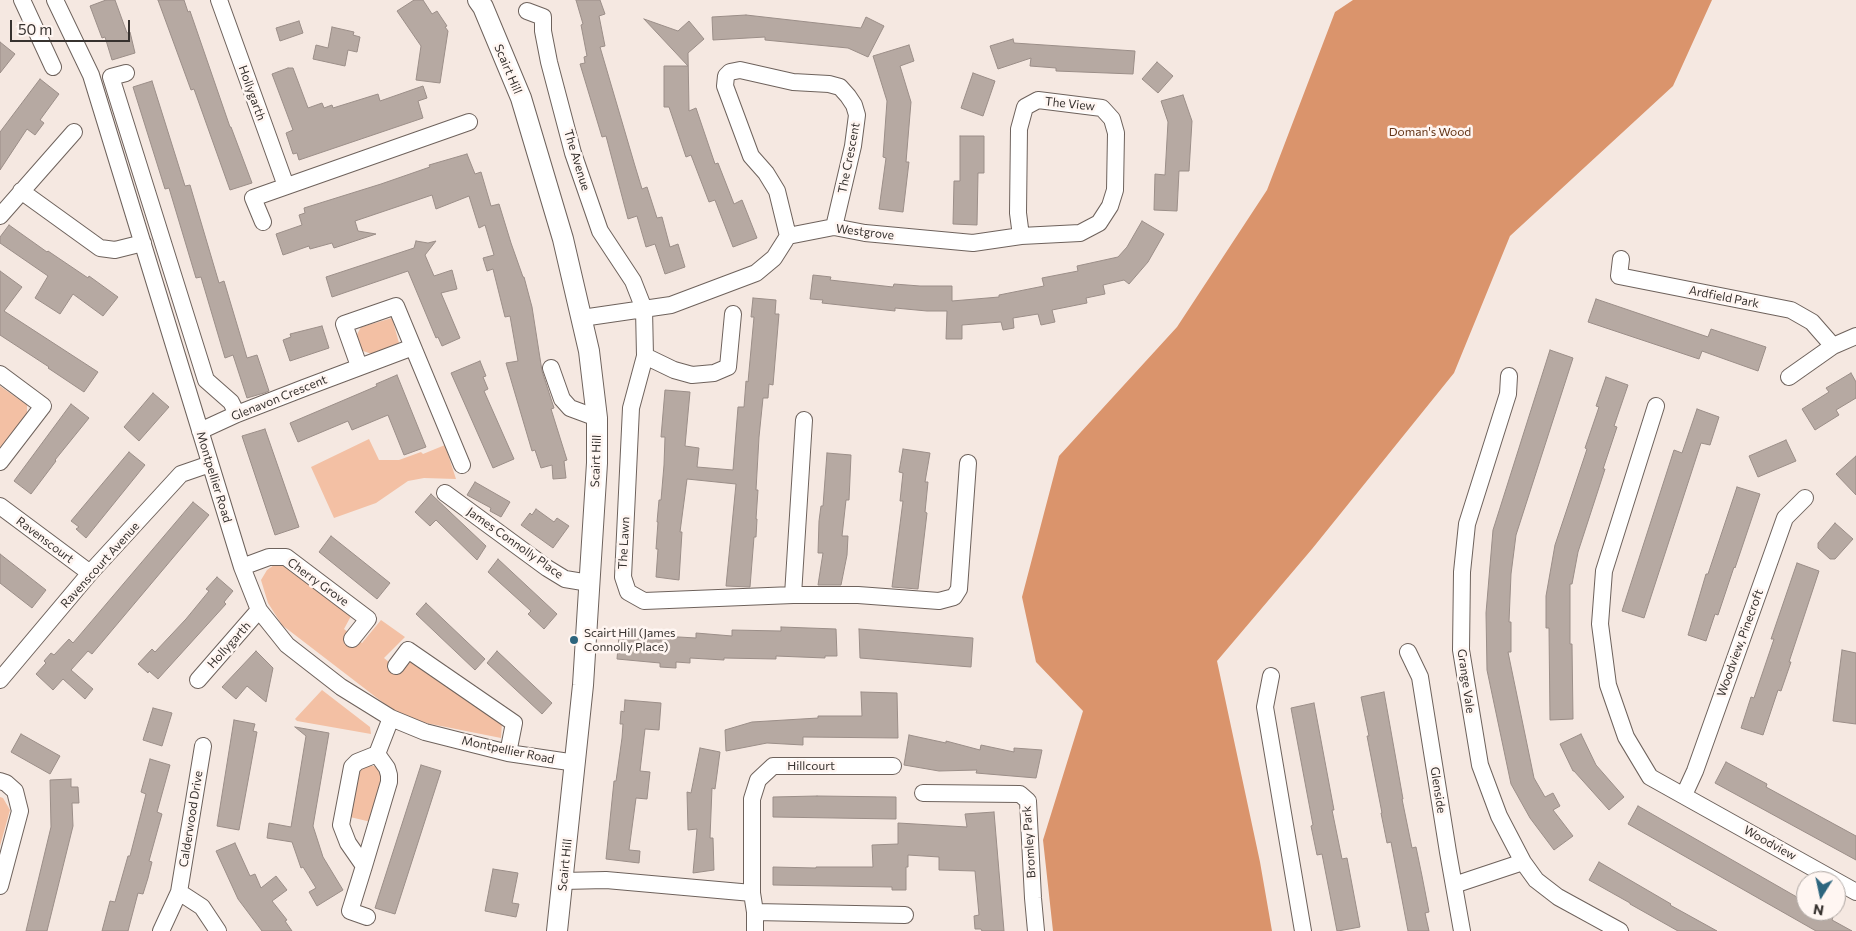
<!DOCTYPE html>
<html>
<head>
<meta charset="utf-8">
<style>
	body { margin:0 }
	#map { position:relative; width:1856px; height:931px; overflow:hidden; background:#f5e8e1; font-family:Commissioner,sans-serif }
	canvas { display:block }
	.north { position:absolute; left:1796px; top:871px; width:50px; height:50px; box-sizing:border-box; background:#fff6f2; border:1px solid #afa8a4; border-radius:50%; rotate:190deg; font-size:14px; font-weight:700; line-height:20px; text-align:center; color:#37322f }
	.north::after { content:''; display:block; margin:auto; width:18px; height:22px; background:#2c657e; clip-path:polygon(50% 0,100% 100%,50% 72%,0 100%) }
	.scale { position:absolute; left:10px; top:20px; width:120px; height:22px; box-sizing:border-box; border:2px solid #37322f; border-top:0; padding-left:6px; font-size:15px; line-height:18px; white-space:nowrap; color:#37322f; -webkit-text-stroke:4px #fff6f2; paint-order:stroke }
</style>
</head>
<body>
<div id="map">
<canvas width="1856" height="931"></canvas>
<div class="north">N</div>
<div class="scale">50 m</div>
</div>
<script>
const g = document.querySelector('canvas').getContext('2d');
g.lineJoin = 'round';
function fillPath(path, color) {
  g.fillStyle = color;
  g.fill(path, 'evenodd');
}
function shape(rows) {
  const path = new Path2D();
  for (const r of rows) {
    path.moveTo(r[0], r[1]);
    for (let i = 2; i < r.length; i += 2) path.lineTo(r[i], r[i + 1]);
  }
  return path;
}
function stroke(path, color, width, dash) {
  g.strokeStyle = color;
  g.lineWidth = width;
  g.lineCap = dash ? 'butt' : 'round';
  g.setLineDash(dash || []);
  g.stroke(path);
}
function label(font, color, halo, rows, align = 'center') {
  g.font = font + ' Commissioner,sans-serif';
  g.lineWidth = 5;
  g.setLineDash([]);
  g.textBaseline = 'middle';
  g.strokeStyle = halo;
  g.fillStyle = color;
  for (const [text, x, y, turn = 0] of rows) {
    g.save();
    g.translate(x, y);
    g.rotate((+turn || 0) * Math.PI / 180);
    g.textAlign = isNaN(turn) ? turn : align;
    if (halo) g.strokeText(text, 0, 0);
    g.fillText(text, 0, 0);
    g.restore();
  }
}
fillPath(shape([
	[392,318,399,343,372,354,360,350,354,340,361,327],
	[0,386,27,405,27,415,0,448],
	[369,439,379,460,399,460,421,452,423,454,445,445,456,479,424,478,408,481,376,503,334,518,311,467],
	[283,564,351,616,344,629,362,643,381,620,405,637,384,658,400,671,412,661,502,722,501,738,421,722,394,711,282,625,268,603,261,580,267,570,274,565],
	[322,690,370,727,371,734,297,721,295,719],
	[364,766,374,766,381,769,382,776,371,822,350,817,358,772],
	[0,797,3,798,10,810,0,846]
]), '#f3c0a4');
fillPath(shape([
	[1353,0,1712,0,1673,86,1510,236,1454,373,1312,549,1217,661,1260,862,1272,931,1053,931,1043,840,1083,711,1036,662,1022,597,1059,456,1177,327,1267,190,1335,12]
]), '#da946c');
const building = shape([
	[106,0,115,0,127,33,130,32,135,53,112,60,105,37,102,38,90,6,106,0],
	[158,0,184,0,188,12,190,11,230,127,231,127,252,183,230,190,194,89,191,90,158,0],
	[414,0,423,0,432,14,437,11,447,26,445,27,448,31,440,83,416,80,421,46,397,11,414,0],
	[576,0,600,0,605,14,599,16,605,46,600,47,635,166,642,189,647,187,657,218,662,217,670,247,678,244,685,267,665,274,655,244,646,247,637,216,628,219,606,136,602,137,580,64,585,63,584,57,587,56,581,25,583,24,576,0],
	[746,15,861,28,866,17,884,26,868,57,848,48,765,40,765,37,713,40,712,17,746,15],
	[644,19,678,31,689,21,704,39,688,53,689,111,696,108,715,164,718,163,734,204,742,200,757,238,733,247,715,200,709,202,691,155,686,157,669,107,664,107,664,66,688,66,644,19],
	[299,21,303,33,280,41,276,28,299,21],
	[332,27,354,32,353,35,360,37,357,52,348,50,345,66,313,59,316,45,328,48,332,27],
	[1013,39,1014,43,1135,51,1133,74,1056,71,1056,68,1030,66,1031,58,998,69,990,46,1013,39],
	[0,42,15,54,0,73,0,42],
	[909,45,914,61,900,66,911,102,906,162,909,162,903,212,879,209,886,158,883,157,887,101,873,56,909,45],
	[1157,62,1173,76,1158,93,1142,79,1157,62],
	[288,68,293,68,308,108,322,103,324,108,332,105,333,108,378,94,380,101,423,86,427,98,418,101,423,118,299,160,297,153,293,154,286,133,293,130,272,74,288,68],
	[973,73,995,81,983,116,961,108,973,73],
	[40,79,59,94,40,120,44,123,35,135,27,129,0,170,0,132,40,79],
	[152,81,185,186,190,185,219,283,224,281,247,358,257,355,269,391,264,393,247,398,233,355,225,358,201,277,196,278,169,188,165,189,133,87,152,81],
	[1183,95,1192,121,1189,171,1179,171,1177,211,1154,210,1155,174,1165,175,1168,122,1161,101,1183,95],
	[960,136,984,136,984,173,978,173,977,225,953,224,954,181,960,181,960,136],
	[467,154,475,174,481,172,491,206,499,204,511,243,523,277,524,277,532,307,542,371,554,408,551,409,567,460,564,461,566,478,553,479,552,465,541,468,535,450,532,451,506,363,518,361,510,316,505,317,493,269,487,271,483,258,494,255,485,225,479,228,469,196,436,209,432,195,355,221,358,231,376,234,334,248,332,243,310,249,309,246,283,255,276,234,302,225,299,215,305,213,304,208,381,184,430,167,429,165,467,154],
	[1142,221,1164,234,1148,262,1129,284,1124,280,1103,285,1105,294,1086,298,1087,303,1052,310,1055,322,1041,325,1038,314,1013,318,1014,328,1003,330,1001,322,962,325,962,339,946,339,947,311,927,311,895,308,895,311,822,303,823,300,810,299,813,275,831,277,830,280,893,287,894,284,920,286,952,286,952,301,999,297,999,295,1044,286,1042,278,1078,271,1077,266,1118,257,1127,247,1142,221],
	[9,225,47,252,48,251,88,278,89,276,118,297,103,316,73,294,60,314,35,298,48,276,0,243,0,237,9,225],
	[416,241,428,243,436,241,425,255,434,276,452,270,457,289,441,293,460,338,442,346,438,337,436,338,408,271,332,297,326,277,414,248,416,241],
	[0,271,22,287,4,311,98,372,84,392,48,368,49,367,0,335,0,271],
	[753,298,776,300,775,314,779,314,773,385,769,384,768,398,763,398,759,437,756,490,758,490,756,519,757,519,756,537,754,537,750,587,726,586,736,484,687,479,680,532,682,532,679,580,656,577,658,549,656,549,658,522,657,522,659,500,661,500,664,465,665,437,661,437,665,390,690,392,685,446,699,448,697,467,733,470,738,407,744,407,746,381,748,382,754,317,751,317,753,298],
	[1596,299,1708,337,1711,329,1766,347,1758,371,1702,351,1699,359,1588,322,1596,299],
	[322,326,329,348,290,361,283,340,291,337,290,334,322,326],
	[1550,350,1573,358,1516,535,1511,574,1509,622,1511,622,1511,652,1508,652,1534,778,1545,797,1553,793,1560,806,1553,810,1573,836,1554,850,1530,818,1511,784,1487,670,1486,613,1493,530,1550,350],
	[480,361,486,376,483,377,488,389,484,391,514,459,493,468,451,373,480,361],
	[1851,373,1856,382,1856,398,1836,410,1839,415,1815,430,1802,409,1829,392,1826,388,1851,373],
	[397,375,426,447,404,455,388,415,352,430,348,421,298,442,290,423,377,386,376,384,397,375],
	[1606,377,1628,385,1614,426,1617,427,1603,469,1605,469,1578,552,1572,584,1570,584,1570,644,1572,644,1573,719,1550,720,1549,628,1546,628,1546,596,1555,545,1587,449,1585,448,1599,407,1596,406,1606,377],
	[153,393,169,407,139,441,124,427,153,393],
	[71,404,89,418,55,460,56,461,31,494,14,481,71,404],
	[1697,409,1719,417,1710,445,1701,443,1644,618,1622,611,1674,450,1682,453,1697,409],
	[265,429,299,527,275,535,242,436,265,429],
	[1786,440,1796,461,1758,477,1749,456,1786,440],
	[903,449,930,453,925,482,928,482,925,512,927,513,918,589,892,587,903,501,900,501,903,473,899,472,903,449],
	[129,452,145,465,86,538,76,529,79,527,71,521,129,452],
	[827,453,851,455,849,500,846,500,842,536,848,536,847,555,841,585,818,585,823,553,818,553,819,521,821,506,823,506,827,453],
	[1856,456,1856,495,1836,474,1856,456],
	[475,482,510,502,501,517,490,511,491,508,467,495,475,482],
	[1737,487,1760,494,1735,568,1734,567,1718,615,1715,614,1706,641,1688,635,1706,574,1708,574,1737,487],
	[431,494,486,546,477,560,436,520,430,526,415,512,431,494],
	[193,502,209,515,92,654,88,651,71,670,93,689,85,699,63,679,53,690,36,674,46,663,44,661,51,653,54,655,69,639,73,643,193,502],
	[536,509,554,522,557,518,569,526,553,548,521,525,530,513,532,515,536,509],
	[1835,523,1853,539,1835,559,1830,559,1818,548,1818,543,1835,523],
	[331,536,390,583,377,599,319,552,331,536],
	[0,554,46,590,32,608,0,583,0,554],
	[498,559,557,614,544,629,528,614,531,611,488,572,498,559],
	[1797,563,1819,571,1789,662,1791,662,1781,691,1778,690,1763,735,1741,728,1751,697,1754,698,1774,639,1771,639,1797,563],
	[217,577,233,591,224,602,226,604,158,679,149,671,148,673,138,664,152,649,155,652,186,619,209,591,206,589,217,577],
	[426,603,485,659,475,670,416,614,426,603],
	[781,627,836,629,837,656,825,656,825,658,776,656,776,659,724,658,724,660,690,658,690,663,676,662,676,668,660,667,660,663,617,659,619,636,661,640,662,636,696,638,696,633,732,636,732,630,781,631,781,627],
	[859,629,973,638,971,667,860,658,859,629],
	[1842,650,1856,653,1856,724,1833,721,1842,650],
	[256,651,273,668,266,702,247,686,236,699,222,687,256,651],
	[497,651,552,703,542,714,487,663,497,651],
	[861,692,897,693,898,738,803,737,803,745,767,743,726,751,725,730,752,722,818,718,818,716,862,716,861,692],
	[1384,692,1403,799,1402,799,1412,848,1416,847,1422,876,1429,912,1425,913,1429,931,1408,931,1391,842,1387,843,1381,813,1382,813,1367,736,1369,736,1361,697,1384,692],
	[625,700,661,703,659,730,645,729,640,771,650,772,647,799,636,798,629,850,640,851,639,863,606,859,614,781,616,781,622,738,623,724,620,724,621,711,624,712,625,700],
	[1314,703,1334,810,1332,810,1342,859,1347,858,1360,927,1338,931,1337,931,1322,854,1317,855,1311,826,1313,825,1291,708,1314,703],
	[153,708,172,713,162,746,143,740,153,708],
	[234,720,255,724,253,731,257,732,239,830,217,826,234,720],
	[295,727,329,733,313,826,323,857,343,890,317,906,309,892,316,888,303,867,301,868,292,842,267,838,269,823,291,827,306,736,295,727],
	[21,734,60,756,50,774,11,752,21,734],
	[1581,734,1596,765,1624,797,1609,810,1574,771,1573,771,1560,744,1581,734],
	[909,735,946,743,946,741,980,750,981,745,1014,752,1014,748,1042,750,1036,778,976,773,977,770,939,771,904,765,909,735],
	[700,748,720,752,715,789,712,788,710,838,713,838,714,870,693,873,697,829,688,830,687,792,691,793,700,748],
	[150,759,170,765,157,812,162,814,149,861,152,862,148,878,143,894,138,893,128,931,102,931,110,901,115,902,128,856,130,856,146,794,141,792,150,759],
	[1726,762,1767,784,1766,787,1856,836,1856,860,1715,783,1726,762],
	[421,765,441,771,395,914,375,908,421,765],
	[71,779,71,787,78,787,79,803,72,803,73,826,47,931,26,931,51,827,50,780,71,779],
	[817,796,896,797,896,819,773,817,773,797,817,796],
	[1638,806,1802,900,1806,892,1806,911,1823,911,1833,917,1832,920,1852,931,1816,931,1628,824,1638,806],
	[994,812,1004,931,982,931,981,929,975,929,974,916,979,915,975,871,939,870,939,857,908,855,908,867,906,867,906,890,892,890,892,887,773,885,773,867,816,868,816,867,873,867,872,845,898,844,898,823,967,827,965,814,994,812],
	[235,843,250,876,255,874,261,888,276,876,287,890,272,901,287,920,285,921,292,931,262,931,238,899,216,851,235,843],
	[1599,862,1671,904,1670,905,1717,931,1678,931,1630,904,1630,903,1589,880,1599,862],
	[493,869,518,873,512,903,519,904,516,917,485,911,493,869]
]);
fillPath(building, '#b6a9a2');
stroke(building, '#9b8e88', 1);
const minor = shape([
	[22,0,53,67],
	[55,0,91,75,242,567,259,610,287,645,341,687,391,718,425,732,508,753,576,763],
	[219,0,286,186],
	[527,11,543,17,543,31,549,62,573,153,600,231,633,281,644,309,645,356,631,408,623,577,628,592,644,601,793,595,858,595,939,601,954,597,959,589,968,463],
	[126,73,111,77,206,380,231,402,237,414],
	[1038,100,1102,108,1112,119,1116,133,1115,190,1110,206,1099,223,1080,233,1021,236,1018,213,1019,129,1025,107,1038,100],
	[21,191,100,248,115,250,143,243],
	[0,216,74,132],
	[263,222,253,198,469,122],
	[788,236,777,191,766,173,751,156,725,86,726,76,730,72,740,70,793,82,829,84,840,87,848,96,854,105,857,115,853,146,834,227],
	[1621,259,1619,276,1791,310,1812,322,1833,346],
	[582,318,671,305,756,273,774,258,788,236,834,227,865,233,973,243,1021,236],
	[645,356,674,370,692,375,714,373,728,367,733,314],
	[359,366,344,324,396,306,413,347],
	[551,368,562,399,570,408,597,418],
	[0,374,43,406,0,462],
	[1509,376,1508,394,1467,524,1462,572,1461,650,1480,765,1499,816,1523,862,1536,880,1558,897,1620,931],
	[1789,377,1833,346,1856,336],
	[1656,406,1604,571,1600,624,1608,685,1626,737,1650,777,1856,892],
	[200,431,237,414,304,388,413,347,462,465],
	[445,493,547,568,565,579,589,583],
	[0,506,90,573],
	[242,567,269,557,286,557,368,619,352,639],
	[793,595,804,420],
	[1408,652,1420,677,1448,852,1462,931],
	[396,666,408,650,514,723,508,753],
	[1271,676,1265,707,1303,931],
	[0,680,90,573,181,474,210,464],
	[198,680,259,610],
	[377,754,391,718],
	[0,781,6,783,15,791,20,811,0,886],
	[923,793,1020,794,1028,801,1033,898,1036,931],
	[1684,795,1695,771,1785,518,1805,498],
	[364,866,348,843,341,825,352,767,357,762,377,754,387,768,389,775,389,782,364,866,350,911,367,917],
	[563,881,606,880,752,893,755,912,755,931],
	[1454,885,1523,862],
	[179,892,202,907,218,931],
	[752,893,752,799,758,780,773,766,893,766],
	[755,912,905,915],
	[161,931,179,892,203,746]
]);
const tertiary = shape([
	[478,0,483,7,521,98,563,239,589,351,597,418,597,463,583,685,557,931]
]);
stroke(minor, '#6e625c', 18);
stroke(tertiary, '#6e625c', 22);
stroke(minor, '#fff', 16);
stroke(tertiary, '#fff', 20);
for (const [x, y, r, color] of [
	[574,640,5,"#2c657e"]
]) {
  const dot = new Path2D();
  dot.arc(x, y, r, 0, 2 * Math.PI);
  g.fillStyle = color;
  g.fill(dot);
  stroke(dot, '#fff6f2', 2);
}
label('12px', '#37322f', '#fff6f2', [
	["Scairt Hill",508,69,67],
	["Hollygarth",252,93,70],
	["The View",1070,104,6],
	["The Crescent",849,158,-79],
	["The Avenue",577,160,73],
	["Westgrove",865,232,7],
	["Ardfield Park",1724,297,11],
	["Glenavon Crescent",279,398,-22],
	["Scairt Hill",596,461,-88],
	["Montpellier Road",214,477,73],
	["Ravenscourt",45,540,37],
	["James Connolly Place",515,543,35],
	["The Lawn",624,543,-87],
	["Ravenscourt Avenue",100,565,-48],
	["Cherry Grove",318,582,36],
	["Woodview, Pinecroft",1740,643,-70],
	["Hollygarth",229,645,-48],
	["Grange Vale",1466,681,82],
	["Montpellier Road",508,750,12],
	["Hillcourt",811,766],
	["Glenside",1438,790,81],
	["Calderwood Drive",191,819,-81],
	["Bromley Park",1029,842,-94],
	["Woodview",1770,843,29],
	["Scairt Hill",565,865,-84]
]);
label('12px', '#633417', '#fff6f2', [
	["Doman's Wood",1430,132]
]);
label('12px', '#37322f', '#fff6f2', [
	["Scairt Hill (James",584,633],
	["Connolly Place)",584,647]
], 'left');
</script>
</body>
</html>
